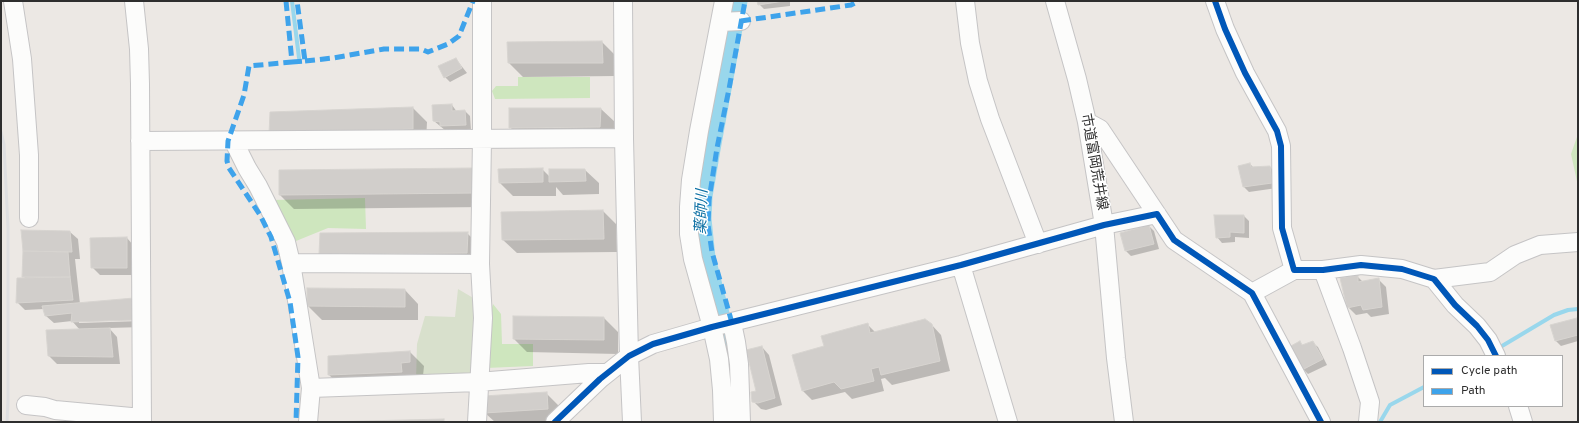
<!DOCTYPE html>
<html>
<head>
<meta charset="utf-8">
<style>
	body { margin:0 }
	#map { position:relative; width:1579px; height:423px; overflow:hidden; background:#ece8e4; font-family:Overpass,sans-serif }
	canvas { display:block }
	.frame { position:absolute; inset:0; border:2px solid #2e2e2e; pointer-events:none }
	.legend { position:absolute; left:1423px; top:355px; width:140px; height:52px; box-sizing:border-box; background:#fff; border:1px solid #ababab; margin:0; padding:5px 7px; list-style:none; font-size:12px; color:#2e2e2e }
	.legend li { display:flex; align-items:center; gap:8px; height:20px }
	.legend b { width:20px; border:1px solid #ababab }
</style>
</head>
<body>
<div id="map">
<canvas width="1579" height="423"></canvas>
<div class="frame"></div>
<ul class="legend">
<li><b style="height:5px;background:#0057b8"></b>Cycle path</li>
<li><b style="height:5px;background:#3ea3eb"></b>Path</li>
</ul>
</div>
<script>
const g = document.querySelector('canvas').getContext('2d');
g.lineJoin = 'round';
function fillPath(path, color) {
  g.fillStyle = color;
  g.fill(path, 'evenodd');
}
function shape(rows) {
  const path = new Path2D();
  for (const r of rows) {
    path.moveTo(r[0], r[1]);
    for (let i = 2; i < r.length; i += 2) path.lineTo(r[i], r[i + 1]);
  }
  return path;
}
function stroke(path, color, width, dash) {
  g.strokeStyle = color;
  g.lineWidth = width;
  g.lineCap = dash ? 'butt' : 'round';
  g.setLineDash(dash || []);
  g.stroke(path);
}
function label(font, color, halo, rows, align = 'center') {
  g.font = font + ' Overpass,"Noto Sans JP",sans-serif';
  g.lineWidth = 3;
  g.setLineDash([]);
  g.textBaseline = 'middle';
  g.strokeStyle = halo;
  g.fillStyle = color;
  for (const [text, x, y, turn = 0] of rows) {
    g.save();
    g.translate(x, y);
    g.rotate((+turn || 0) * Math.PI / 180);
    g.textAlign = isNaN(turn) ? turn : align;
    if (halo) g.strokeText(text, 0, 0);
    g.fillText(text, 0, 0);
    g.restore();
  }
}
fillPath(shape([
	[518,77,590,77,590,98,495,99,492,91,496,86,518,86],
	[1578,134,1578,186,1571,154],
	[365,198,366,229,328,228,296,241,272,200],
	[493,304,501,314,502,344,533,344,533,366,486,368,488,322]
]), '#cee6be');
fillPath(shape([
	[458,289,475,299,471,378,416,379,417,344,425,316,455,317]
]), '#d8e0cc');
fillPath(shape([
	[758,1,790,1,790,6,764,9,759,4],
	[602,42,616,56,616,76,523,77,509,63],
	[456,59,467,73,450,82,445,77],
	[452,105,457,112,465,111,470,116,471,130,446,131,434,121],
	[413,108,427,122,426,142,284,148],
	[601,109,615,122,613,140,523,141,510,127],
	[1250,164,1254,168,1270,167,1275,172,1277,188,1249,192,1244,187],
	[473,169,486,207,294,209,280,195],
	[542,169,550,177,585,170,599,183,599,194,563,195,556,187,556,196,513,196,500,183],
	[603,211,616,224,617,252,517,253,503,240],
	[1215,216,1244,216,1249,221,1249,238,1235,237,1235,242,1222,243,1217,237],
	[1149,226,1154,231,1159,249,1131,256,1126,251],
	[22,231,70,232,78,239,80,259,75,259,80,304,133,299,141,307,143,327,109,328,117,337,120,364,57,364,49,356,47,331,80,330,72,321,54,323,46,316,44,309,25,310,17,302,18,279,26,279,23,276,24,251],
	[140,319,140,321,79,323,79,321],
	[467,233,481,247,480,266,334,268,320,254],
	[127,238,134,246,134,275,100,275,92,267],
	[1357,276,1363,282,1378,279,1386,287,1389,314,1371,317,1367,313,1356,315,1348,307],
	[405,290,418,304,418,320,322,320,308,306],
	[514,317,604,318,618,332,618,354,527,352,514,339],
	[1577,319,1578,341,1561,346,1555,340],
	[931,324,941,335,950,371,892,385,885,378,881,379,884,391,852,399,845,392,812,400,802,390,825,347,868,325,876,333],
	[1312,342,1318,347,1327,365,1308,374,1303,369,1302,346],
	[762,347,769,355,782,405,766,410,761,409,753,401,757,392],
	[410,352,424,366,423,376,343,388,329,375],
	[546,393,560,407,561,422,495,422,485,413]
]), '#0003');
stroke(shape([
	[292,1,299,58],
	[1497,349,1554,315,1568,310,1578,309],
	[1380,422,1390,405,1424,387]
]), '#99d7ec', 4);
stroke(shape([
	[732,422,730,362,704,258,700,219,701,196,709,149,736,1]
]), '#99d7ec', 23);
const building = shape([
	[757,1,784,1,758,5,757,1],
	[602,41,603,63,508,63,507,42,602,41],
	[456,58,462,68,444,78,438,66,456,58],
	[452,104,452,111,465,110,466,125,440,126,440,122,433,121,432,105,452,104],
	[413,107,413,129,269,134,270,112,413,107],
	[509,108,601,108,600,127,509,128,509,108],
	[1250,163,1251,167,1270,166,1272,183,1243,187,1238,166,1250,163],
	[473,168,473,193,279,195,279,170,473,168],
	[543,168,543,182,499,183,498,169,543,168],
	[549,169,585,169,586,181,549,182,549,169],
	[603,210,604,239,502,240,501,212,603,210],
	[1214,215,1244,215,1244,233,1230,232,1230,237,1216,238,1214,215],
	[1149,225,1154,244,1125,251,1120,233,1149,225],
	[21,230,70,231,72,252,23,251,21,230],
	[468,232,467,253,319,254,320,233,468,232],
	[127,237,127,268,91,268,90,238,127,237],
	[23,251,68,252,70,277,22,277,23,251],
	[1358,275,1358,282,1379,278,1382,307,1363,310,1361,305,1347,308,1340,278,1358,275],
	[70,277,73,300,16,303,17,278,70,277],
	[307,288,405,289,405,307,307,306,307,288],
	[134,298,135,320,71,322,72,313,45,316,42,306,134,298],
	[513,316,604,317,604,340,513,339,513,316],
	[1577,318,1578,335,1555,341,1550,325,1577,318],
	[925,319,932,324,940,361,881,375,879,367,871,369,874,381,841,389,834,382,802,391,792,355,824,346,821,336,868,323,870,333,925,319],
	[110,328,113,357,48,356,46,330,110,328],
	[1300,341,1302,345,1313,341,1323,359,1302,370,1289,347,1300,341],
	[762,346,775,398,758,403,752,402,751,392,756,391,746,350,762,346],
	[410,351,410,362,401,363,402,372,328,375,328,356,410,351],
	[547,392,548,409,484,413,484,396,547,392],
	[444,419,444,422,325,422,444,419]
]);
fillPath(building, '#d1cecb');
stroke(building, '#d7d4d0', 1);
const minor = shape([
	[13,1,22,59,29,155,29,218],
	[134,1,139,49,140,84,142,422],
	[623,1,624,138,629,356,632,422],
	[965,1,970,43,978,81,990,119,1038,244],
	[1055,1,1077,79,1087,122,1104,225,1116,358,1124,422],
	[1215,1,1225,29,1245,73,1277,131,1281,146,1282,228,1294,270,1323,270,1361,265,1402,269,1434,279,1455,305,1477,326,1488,340,1496,356],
	[720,22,741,21],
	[1087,122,1100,129,1174,240,1252,293,1321,422],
	[233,140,247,168,258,186,286,242,291,263,311,388,308,422],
	[140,141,624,138],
	[291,263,480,264],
	[961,265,1008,422],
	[1323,270,1352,348,1370,402,1368,422],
	[1434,279,1490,272,1515,255,1540,245,1578,242],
	[1252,293,1294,270],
	[732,323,736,342,739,364,741,422],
	[311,388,478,382,589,373,606,373],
	[26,405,45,407,55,410,142,418],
	[1518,406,1523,422],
	[477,422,483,318,480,264,482,139,482,1],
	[555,422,600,379,629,356,653,344,712,327,961,265,1104,225,1157,214],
	[723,422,722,390,719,359,712,327,693,259,689,234,689,207,691,180,699,131,724,1]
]);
stroke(minor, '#c5c4c5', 20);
stroke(minor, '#fcfcfb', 18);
stroke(shape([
	[1,132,4,144,8,228,8,400,7,422]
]), '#dfdfe1', 3);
stroke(shape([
	[286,1,292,62,249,66,244,95,228,141,227,161,229,168,260,215,271,237,290,302,298,357,296,422],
	[741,21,851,5,859,1],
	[305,61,333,58,384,49,421,49,428,52,448,44,459,36,473,1],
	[292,62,305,61,297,1],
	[732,323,712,252,708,225,709,200,717,148,729,89,745,1]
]), '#3ea3eb', 5, [10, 5]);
stroke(shape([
	[1215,1,1225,29,1245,73,1277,131,1281,146,1282,228,1294,270,1323,270,1361,265,1402,269,1434,279,1455,305,1477,326,1488,340,1496,356],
	[555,422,600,379,629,356,653,344,712,327,961,265,1104,225,1157,214,1174,240,1252,293,1321,422]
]), '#0057b8', 6);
label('14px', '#2e2e2e', '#fff', [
	["市道富岡荒井線",1093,162,80]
]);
label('italic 15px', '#0d70a3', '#fff', [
	["薬師川",703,212,-88]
]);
</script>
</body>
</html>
